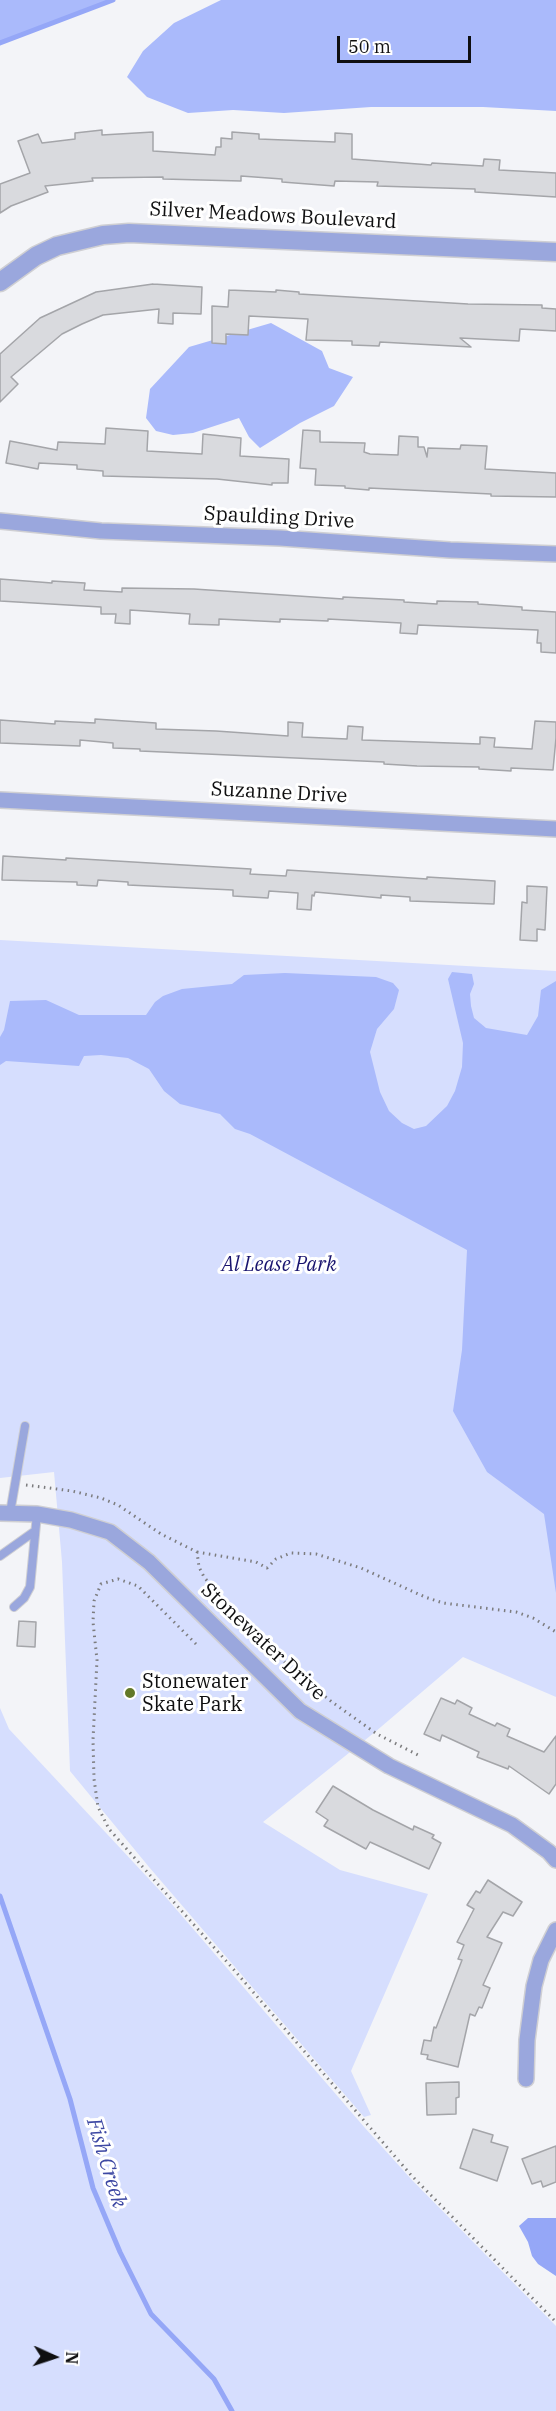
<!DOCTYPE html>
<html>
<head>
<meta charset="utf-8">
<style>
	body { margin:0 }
	#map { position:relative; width:556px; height:2411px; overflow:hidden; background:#f3f4f8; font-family:"IBM Plex Serif",serif }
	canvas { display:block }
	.north { position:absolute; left:24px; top:2327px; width:60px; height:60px; -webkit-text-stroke:4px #fff; paint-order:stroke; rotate:93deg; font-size:16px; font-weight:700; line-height:24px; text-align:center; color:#0f0f10 }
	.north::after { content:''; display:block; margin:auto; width:21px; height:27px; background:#0f0f10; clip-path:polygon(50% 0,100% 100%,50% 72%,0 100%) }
	.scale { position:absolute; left:337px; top:36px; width:134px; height:27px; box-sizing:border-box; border:3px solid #0f0f10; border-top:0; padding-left:8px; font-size:18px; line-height:21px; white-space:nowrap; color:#0f0f10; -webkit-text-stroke:4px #fff; paint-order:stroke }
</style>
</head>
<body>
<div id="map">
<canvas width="556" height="2411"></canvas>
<div class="north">N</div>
<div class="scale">50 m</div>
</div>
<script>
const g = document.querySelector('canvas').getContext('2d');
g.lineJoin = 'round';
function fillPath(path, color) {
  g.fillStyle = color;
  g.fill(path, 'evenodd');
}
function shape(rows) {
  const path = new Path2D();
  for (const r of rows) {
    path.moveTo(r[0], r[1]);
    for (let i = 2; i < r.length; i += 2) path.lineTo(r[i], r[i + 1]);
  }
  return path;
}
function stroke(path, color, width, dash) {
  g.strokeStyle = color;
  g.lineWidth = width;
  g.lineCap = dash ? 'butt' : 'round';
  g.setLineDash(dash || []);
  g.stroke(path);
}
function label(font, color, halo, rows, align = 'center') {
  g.font = font + ' "IBM Plex Serif",serif';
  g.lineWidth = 6;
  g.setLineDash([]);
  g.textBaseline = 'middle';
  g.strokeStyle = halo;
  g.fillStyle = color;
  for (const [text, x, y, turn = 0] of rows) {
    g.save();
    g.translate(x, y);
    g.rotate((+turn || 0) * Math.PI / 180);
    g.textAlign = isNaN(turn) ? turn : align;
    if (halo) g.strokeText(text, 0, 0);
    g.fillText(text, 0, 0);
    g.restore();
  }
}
fillPath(shape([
	[0,940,556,971,556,1697,463,1657,375,1732,263,1822,340,1870,428,1894,351,2071,371,2115,364,2117,149,1867,70,1771,62,1562,54,1472,0,1478],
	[0,1708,9,1729,163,1894,365,2128,411,2179,556,2326,556,2411,0,2411]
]), '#d6defe');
fillPath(shape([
	[0,0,115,0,0,44],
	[221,0,556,0,556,111,483,107,371,107,284,113,233,110,188,113,147,97,127,77,143,51,174,23],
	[271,323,322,351,329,368,353,377,334,406,300,423,260,448,249,437,239,418,193,433,173,435,156,431,146,418,150,389,189,347],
	[452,972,472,974,474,984,470,994,471,1006,474,1018,486,1028,527,1035,538,1016,541,990,556,981,556,1593,544,1514,487,1472,453,1411,462,1350,467,1250,250,1134,235,1129,220,1114,180,1104,164,1091,149,1069,128,1058,101,1055,84,1056,79,1066,6,1061,0,1065,0,1037,4,1030,10,1001,46,1000,79,1015,146,1015,155,1002,163,996,182,989,232,984,244,975,285,973,376,977,393,983,399,990,394,1009,377,1029,370,1052,380,1092,389,1111,402,1123,414,1129,426,1126,447,1106,455,1091,462,1067,463,1043,448,979]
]), '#aabafb');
fillPath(shape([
	[528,2218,556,2218,556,2276,538,2264,532,2256,528,2242,519,2226]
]), '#95a7f7');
stroke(shape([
	[0,43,113,0],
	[0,1896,70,2099,93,2188,120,2252,151,2314,214,2379,232,2411]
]), '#95a7f7', 5);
const building = shape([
	[102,130,102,135,153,132,153,151,215,155,216,147,221,147,221,138,232,139,232,132,259,134,259,139,335,142,335,133,352,134,352,159,431,165,432,163,483,166,484,159,500,160,499,170,556,173,556,197,475,192,475,189,377,186,378,182,335,181,334,186,282,182,282,179,241,176,241,181,163,179,163,177,92,178,93,181,45,186,48,192,11,206,0,213,0,184,30,173,18,141,38,134,42,143,75,139,75,133,102,130],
	[153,284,202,287,201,314,173,313,173,324,158,323,159,309,103,315,82,324,62,334,11,377,18,384,0,402,0,354,40,318,96,292,153,284],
	[229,290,276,292,276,290,299,292,299,294,468,304,542,305,542,308,556,309,556,331,520,329,519,341,460,338,471,347,380,342,379,346,352,345,352,341,306,340,308,319,249,316,248,335,226,334,226,344,212,343,212,306,228,307,229,290],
	[106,428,148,431,147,451,202,454,203,434,241,438,240,456,289,459,288,483,272,483,272,485,217,479,103,476,103,471,77,469,77,465,39,463,38,469,6,463,10,441,57,450,58,442,105,444,106,428],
	[303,430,320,431,320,442,365,443,364,452,370,454,398,455,399,436,418,437,418,447,424,447,427,457,428,448,460,449,461,445,487,446,485,469,556,473,556,497,491,496,491,494,369,488,369,490,345,488,345,486,315,485,316,469,300,468,303,430],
	[0,579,52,583,52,581,85,583,84,590,122,592,122,588,194,589,343,599,343,597,404,600,404,602,437,604,437,601,478,602,478,604,522,607,522,610,556,612,556,653,541,652,541,643,537,643,538,630,418,625,417,634,400,633,401,623,328,619,328,621,280,619,280,622,219,619,219,625,189,624,190,614,130,610,130,624,115,623,116,614,101,614,101,607,0,601,0,579],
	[95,719,156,723,156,729,216,731,288,736,288,722,303,723,302,737,347,739,348,726,363,727,362,740,480,744,480,737,495,738,494,747,532,749,535,721,556,722,556,738,553,770,511,768,511,771,479,769,479,767,417,766,384,764,384,762,140,751,140,749,113,748,113,743,80,740,80,746,0,743,0,720,55,724,55,721,95,723,95,719],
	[3,856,66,860,66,858,251,869,250,874,286,876,287,870,427,879,427,877,495,881,494,904,410,901,410,897,381,895,381,898,315,892,314,896,312,895,311,910,297,909,298,893,269,891,268,898,233,896,233,890,128,885,128,882,98,880,97,886,77,885,77,882,2,880,3,856],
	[527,886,547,887,545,930,537,929,537,941,520,940,522,902,527,903,527,886],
	[19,1621,36,1622,35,1647,17,1646,19,1621],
	[441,1698,455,1704,457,1700,472,1708,469,1714,495,1726,497,1723,510,1729,507,1736,544,1752,556,1736,556,1784,549,1794,509,1766,508,1769,477,1757,479,1752,442,1735,440,1741,424,1734,441,1698],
	[333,1786,373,1810,413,1830,414,1826,434,1835,432,1838,441,1843,429,1869,370,1842,366,1849,324,1826,328,1820,316,1812,333,1786],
	[488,1880,522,1902,513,1916,503,1912,487,1937,502,1943,483,1985,490,1988,482,2008,479,2007,475,2016,470,2014,458,2067,427,2059,428,2055,421,2054,424,2040,431,2041,434,2027,436,2028,462,1960,458,1959,464,1945,457,1942,474,1909,467,1905,476,1891,480,1893,488,1880],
	[459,2082,459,2097,456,2098,456,2114,427,2115,426,2083,459,2082],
	[473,2129,493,2135,491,2142,508,2147,497,2181,460,2168,473,2129],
	[556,2146,556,2182,543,2187,541,2181,532,2184,522,2159,556,2146]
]);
fillPath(building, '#d9dade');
stroke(building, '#a4a5a9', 1.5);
const service = shape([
	[10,1513,25,1426],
	[0,1556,35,1531],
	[14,1607,24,1598,30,1587,37,1514]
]);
const minor = shape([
	[0,521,101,531,280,538,450,550,556,554],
	[0,800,556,829],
	[0,1513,37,1514,71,1520,110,1532,149,1562,300,1711,389,1766,512,1825,549,1852,556,1860],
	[526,2079,527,2040,534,1986,541,1960,556,1930]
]);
const tertiary = shape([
	[0,282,36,256,57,246,103,235,129,233,556,252]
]);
stroke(service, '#cfcfd3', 10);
stroke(minor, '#cfcfd3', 18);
stroke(tertiary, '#cfcfd3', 21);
stroke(shape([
	[26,1485,72,1491,101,1498,118,1505,161,1534,197,1552,199,1567,204,1577,238,1618,275,1651,292,1670,332,1702,377,1734,420,1756],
	[197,1552,256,1562,267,1568,276,1559,291,1553,316,1554,361,1568,425,1597,443,1603,516,1612,533,1618,556,1632],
	[196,1644,138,1586,118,1579,101,1584,94,1601,93,1622,97,1660,93,1740,94,1779,98,1807,109,1829,235,1971,411,2175,556,2322]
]), '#7c7c7e', 3, [1.5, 4.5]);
stroke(service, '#9aa7dd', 8);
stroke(minor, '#9aa7dd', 15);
stroke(tertiary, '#9aa7dd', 18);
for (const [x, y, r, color] of [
	[130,1693,6,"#627829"]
]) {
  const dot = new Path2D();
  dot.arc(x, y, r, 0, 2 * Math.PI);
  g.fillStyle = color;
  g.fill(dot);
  stroke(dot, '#fff', 2);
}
label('20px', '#0f0f10', '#fff', [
	["Silver Meadows Boulevard",273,216,3],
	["Spaulding Drive",279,518,3],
	["Suzanne Drive",279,793,3],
	["Stonewater Drive",263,1642,43]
]);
label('italic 20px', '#19146f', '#fff', [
	["Al Lease Park",279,1265]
]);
label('20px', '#0f0f10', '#fff', [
	["Stonewater",142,1682],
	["Skate Park",142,1705]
], 'left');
label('italic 21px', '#3d48a3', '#fff', [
	["Fish Creek",106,2163,73]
]);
</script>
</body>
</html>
